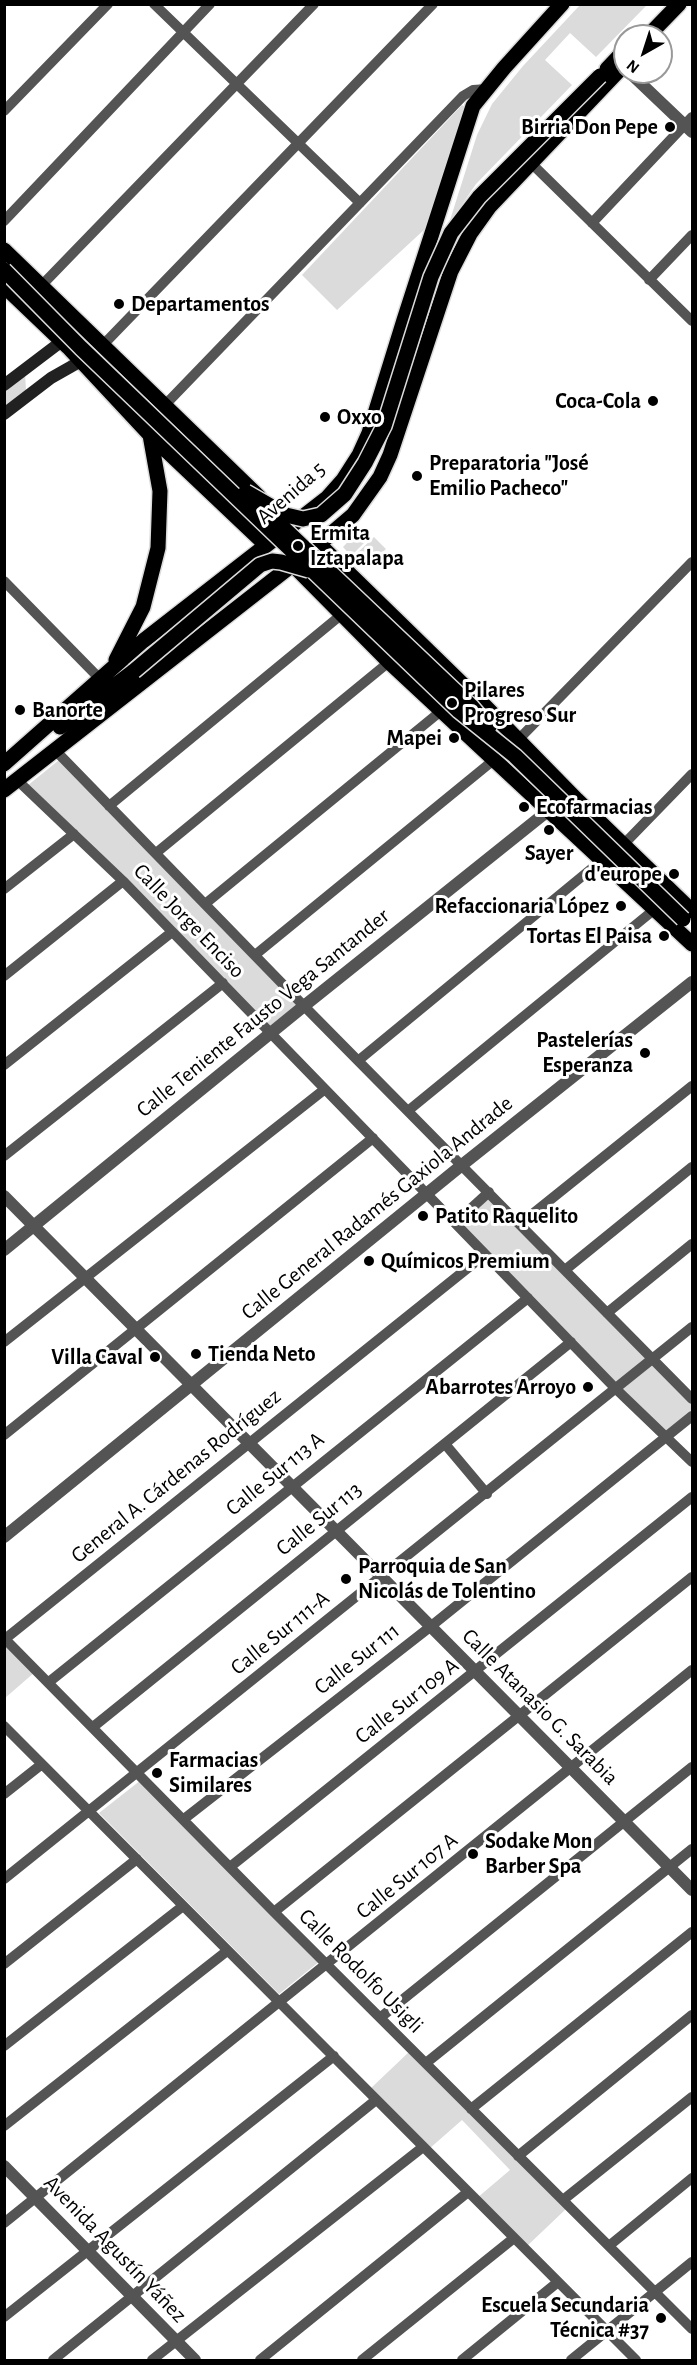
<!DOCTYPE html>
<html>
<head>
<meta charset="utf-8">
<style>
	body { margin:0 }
	#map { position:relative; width:697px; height:2365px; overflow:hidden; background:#fff; font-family:"Alegreya Sans",sans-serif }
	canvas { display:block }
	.frame { position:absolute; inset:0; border:6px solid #000; pointer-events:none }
	.north { position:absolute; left:613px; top:24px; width:60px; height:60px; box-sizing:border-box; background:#fff; border:2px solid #999; border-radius:50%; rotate:219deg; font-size:16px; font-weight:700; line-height:24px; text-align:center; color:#000 }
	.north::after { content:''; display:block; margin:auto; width:21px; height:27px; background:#000; clip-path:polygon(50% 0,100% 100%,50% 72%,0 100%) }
</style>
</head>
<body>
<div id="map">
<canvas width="697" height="2365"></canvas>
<div class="frame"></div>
<div class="north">N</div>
</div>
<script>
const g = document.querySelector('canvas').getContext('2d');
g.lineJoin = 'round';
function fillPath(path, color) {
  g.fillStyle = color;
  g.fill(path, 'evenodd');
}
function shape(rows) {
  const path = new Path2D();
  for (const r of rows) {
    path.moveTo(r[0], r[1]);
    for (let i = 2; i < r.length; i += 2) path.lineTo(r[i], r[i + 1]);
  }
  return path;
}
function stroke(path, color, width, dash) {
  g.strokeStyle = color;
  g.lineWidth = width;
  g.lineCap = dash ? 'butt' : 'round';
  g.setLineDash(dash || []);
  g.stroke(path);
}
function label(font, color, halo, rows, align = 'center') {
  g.font = font + ' "Alegreya Sans",sans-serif';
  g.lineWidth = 6;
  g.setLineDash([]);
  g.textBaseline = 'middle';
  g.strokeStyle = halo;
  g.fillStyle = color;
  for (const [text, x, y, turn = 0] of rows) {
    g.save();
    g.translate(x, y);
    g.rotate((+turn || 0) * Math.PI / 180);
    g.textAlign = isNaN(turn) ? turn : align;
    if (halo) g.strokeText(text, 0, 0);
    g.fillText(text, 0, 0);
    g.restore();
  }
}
fillPath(shape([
	[580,5,651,5,646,6,596,57,570,33,545,60,572,85,476,184,461,206,444,239,477,135,492,104,523,66],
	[462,105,465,107,425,229,337,310,302,275],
	[25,373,26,390,5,407,5,388],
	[362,527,371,536,351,556,343,547],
	[374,537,386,549,366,568,354,556],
	[59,760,300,1002,270,1026,27,786],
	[488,1197,692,1405,692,1410,668,1432,616,1389,460,1222],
	[4,1642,35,1672,5,1698,4,1698],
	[141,1780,320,1961,279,1994,99,1813],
	[410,2051,566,2209,526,2247,477,2198,510,2170,462,2120,429,2149,370,2089]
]), '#dbdbdb');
const primary = shape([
	[648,36,679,4],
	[607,69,625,50],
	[4,250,259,497],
	[4,286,68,347,150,435,266,545],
	[319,544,482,703,577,800,692,911],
	[292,564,389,662,692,944],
	[116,660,143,607,158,548,160,491,150,435],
	[60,727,134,671],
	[4,764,143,641,327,498,343,480,359,455,369,433,404,320,473,106,504,68,562,4],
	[4,790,319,544,353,515,380,477,390,455,451,271,470,234,490,206,625,64]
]);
stroke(primary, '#dbdbdb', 18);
stroke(shape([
	[154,4,360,203],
	[4,111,108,4],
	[531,163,692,321],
	[4,221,210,4],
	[592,223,692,117],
	[649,280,692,235],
	[41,286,314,4],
	[102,346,433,4],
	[164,406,463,96,473,90,488,89],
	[4,581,101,680],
	[517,741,692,562],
	[54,749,304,1006,692,1399],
	[17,780,123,881,616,1389,692,1462],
	[109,806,341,615],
	[623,845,692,774],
	[156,853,389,662],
	[4,889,74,834],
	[205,904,441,711],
	[255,955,495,759],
	[4,976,123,881],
	[359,1060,602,860],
	[4,1065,172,932],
	[409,1110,655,909],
	[4,1156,223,983],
	[455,1223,489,1192],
	[520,1224,692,1086],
	[565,1270,692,1167],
	[607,1313,692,1244],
	[4,1342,325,1089],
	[4,1435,373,1138],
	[445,1444,487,1494],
	[4,1638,274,1912,692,2329],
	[5,1639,484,1255],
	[49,1682,528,1298],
	[4,1726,636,2360],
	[93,1727,571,1342],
	[4,1794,42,1764],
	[184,1819,430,1627,692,1416],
	[230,1867,692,1497],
	[4,1879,692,1327],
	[274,1912,692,1577],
	[4,1964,137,1859],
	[381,2017,692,1767],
	[4,2046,183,1906],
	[426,2063,692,1849],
	[471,2109,692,1932],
	[4,2126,227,1951],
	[518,2156,692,2015],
	[563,2200,692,2097],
	[4,2223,692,1670],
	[610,2245,692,2178],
	[4,2317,334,2056],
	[53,2360,376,2100],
	[152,2360,423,2147],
	[260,2360,468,2192],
	[362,2360,514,2238],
	[462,2360,558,2282],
	[571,2360,692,2262]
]), '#545454', 10);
stroke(shape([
	[629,72,692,132],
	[4,1196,692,1890],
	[4,1250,304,1006,549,810],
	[4,1537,462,1165,692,982],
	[4,2166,195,2360]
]), '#545454', 12);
stroke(shape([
	[4,385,62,341],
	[4,414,51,378,81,361]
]), '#212121', 12);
stroke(primary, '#000', 15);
const primaryBridge = shape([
	[4,270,81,348,459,711,515,756,683,919],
	[246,492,286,515,303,519,321,515,345,494,365,463,384,426,431,277,451,233,479,197,600,76],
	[276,521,472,707,489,727],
	[134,671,260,565,272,561,281,562,309,570]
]);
stroke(primaryBridge, '#dbdbdb', 18, []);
stroke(primaryBridge, '#000', 15);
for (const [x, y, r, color] of [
	[670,127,6,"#000"],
	[119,304,6,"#000"],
	[653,401,6,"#000"],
	[325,417,6,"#000"],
	[417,476,6,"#000"],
	[298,546,6,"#000"],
	[452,703,6,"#000"],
	[20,710,6,"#000"],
	[454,738,6,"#000"],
	[524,807,6,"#000"],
	[549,830,6,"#000"],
	[674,874,6,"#000"],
	[621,906,6,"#000"],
	[664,936,6,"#000"],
	[645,1053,6,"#000"],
	[423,1216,6,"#000"],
	[369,1261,6,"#000"],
	[196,1354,6,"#000"],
	[155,1357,6,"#000"],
	[588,1387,6,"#000"],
	[346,1579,6,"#000"],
	[157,1773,6,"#000"],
	[473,1854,6,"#000"],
	[661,2318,6,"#000"]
]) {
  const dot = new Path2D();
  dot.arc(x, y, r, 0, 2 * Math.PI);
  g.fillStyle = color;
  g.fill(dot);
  stroke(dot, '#fff', 2);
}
label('bold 22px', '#000', '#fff', [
	["Birria Don Pepe",658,127,"right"],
	["Departamentos",131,304],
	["Coca-Cola",641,401,"right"],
	["Oxxo",337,417],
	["Preparatoria \"José",429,463],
	["Emilio Pacheco\"",429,488],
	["Ermita",310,533],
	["Iztapalapa",310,558],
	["Pilares",464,690],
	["Progreso Sur",464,715],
	["Banorte",32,710],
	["Mapei",442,738,"right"],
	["Ecofarmacias",536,807],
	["Sayer",549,853,"center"],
	["d'europe",662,874,"right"],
	["Refaccionaria López",609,906,"right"],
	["Tortas El Paisa",652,936,"right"],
	["Pastelerías",633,1040,"right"],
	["Esperanza",633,1065,"right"],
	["Patito Raquelito",435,1216],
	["Químicos Premium",381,1261],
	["Tienda Neto",208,1354],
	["Villa Caval",143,1357,"right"],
	["Abarrotes Arroyo",576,1387,"right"],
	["Parroquia de San",358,1566],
	["Nicolás de Tolentino",358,1591],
	["Farmacias",169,1760],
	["Similares",169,1785],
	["Sodake Mon",485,1841],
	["Barber Spa",485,1866],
	["Escuela Secundaria",649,2305,"right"],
	["Técnica #37",649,2330,"right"]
], 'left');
label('22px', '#000', '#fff', [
	["Avenida 5",291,493,-41],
	["Calle Jorge Enciso",189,921,46],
	["Calle Teniente Fausto Vega Santander",263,1013,-39],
	["Calle General Radamés Gaxiola Andrade",377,1208,-39],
	["Calle Sur 113 A",275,1474,-39],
	["General A. Cárdenas Rodríguez",176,1476,-39],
	["Calle Sur 113",319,1519,-39],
	["Calle Sur 111-A",280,1633,-39],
	["Calle Sur 111",357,1659,-38],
	["Calle Sur 109 A",407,1701,-38],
	["Calle Atanasio G. Sarabia",540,1707,45],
	["Calle Sur 107 A",407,1876,-39],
	["Calle Rodolfo Usigli",361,1971,45],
	["Avenida Agustín Yáñez",115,2249,46]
]);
</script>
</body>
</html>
